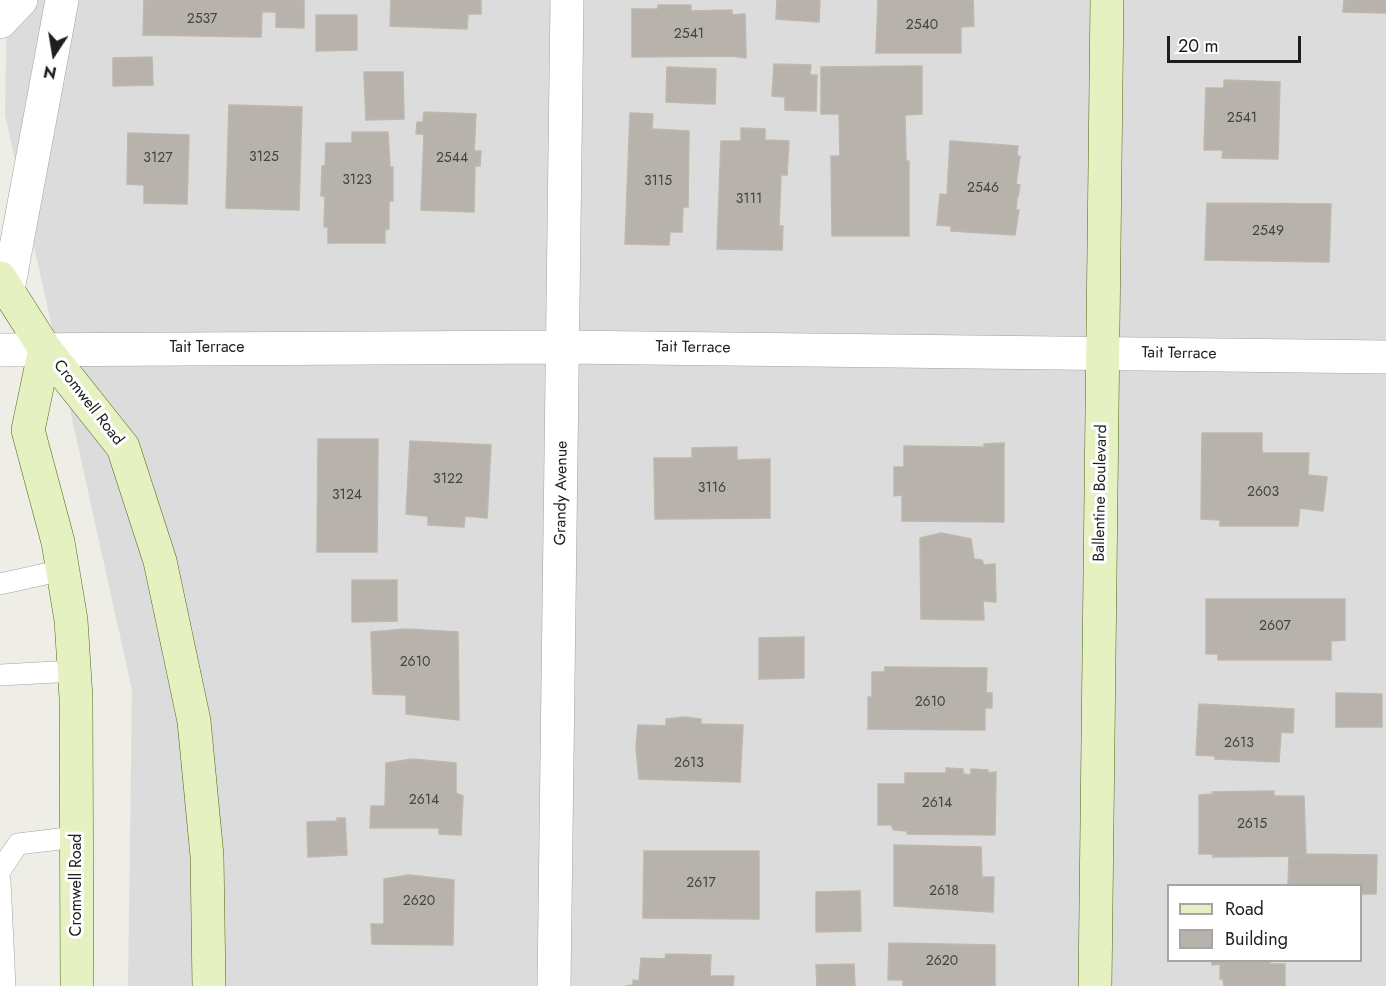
<!DOCTYPE html>
<html>
<head>
<meta charset="utf-8">
<style>
	body { margin:0 }
	#map { position:relative; width:1386px; height:986px; overflow:hidden; background:#eeede6; font-family:Jost,sans-serif }
	canvas { display:block }
	.legend { position:absolute; left:1167px; top:884px; width:195px; height:78px; box-sizing:border-box; background:#fff; border:2px solid #a5a5a5; margin:0; padding:8px 10px; list-style:none; font-size:18px; color:#1e1e1e }
	.legend li { display:flex; align-items:center; gap:12px; height:30px }
	.legend b { width:30px; border:2px solid #a5a5a5 }
	.north { position:absolute; left:24px; top:24px; width:60px; height:60px; -webkit-text-stroke:4px #fff; paint-order:stroke; rotate:192deg; font-size:16px; font-weight:700; line-height:24px; text-align:center; color:#1e1e1e }
	.north::after { content:''; display:block; margin:auto; width:21px; height:27px; background:#1e1e1e; clip-path:polygon(50% 0,100% 100%,50% 72%,0 100%) }
	.scale { position:absolute; left:1167px; top:36px; width:134px; height:27px; box-sizing:border-box; border:3px solid #1e1e1e; border-top:0; padding-left:8px; font-size:18px; line-height:21px; white-space:nowrap; color:#1e1e1e; -webkit-text-stroke:4px #fff; paint-order:stroke }
</style>
</head>
<body>
<div id="map">
<canvas width="1386" height="986"></canvas>
<ul class="legend">
<li><b style="height:8px;background:#e5f1c1"></b>Road</li>
<li><b style="height:16px;background:#b7b3ac"></b>Building</li>
</ul>
<div class="north">N</div>
<div class="scale">20 m</div>
</div>
<script>
const g = document.querySelector('canvas').getContext('2d');
g.lineJoin = 'round';
function fillPath(path, color) {
  g.fillStyle = color;
  g.fill(path, 'evenodd');
}
function shape(rows) {
  const path = new Path2D();
  for (const r of rows) {
    path.moveTo(r[0], r[1]);
    for (let i = 2; i < r.length; i += 2) path.lineTo(r[i], r[i + 1]);
  }
  return path;
}
function stroke(path, color, width, dash) {
  g.strokeStyle = color;
  g.lineWidth = width;
  g.lineCap = dash ? 'butt' : 'round';
  g.setLineDash(dash || []);
  g.stroke(path);
}
function label(font, color, halo, rows, align = 'center') {
  g.font = font + ' Jost,sans-serif';
  g.lineWidth = 6;
  g.setLineDash([]);
  g.textBaseline = 'middle';
  g.strokeStyle = halo;
  g.fillStyle = color;
  for (const [text, x, y, turn = 0] of rows) {
    g.save();
    g.translate(x, y);
    g.rotate((+turn || 0) * Math.PI / 180);
    g.textAlign = isNaN(turn) ? turn : align;
    if (halo) g.strokeText(text, 0, 0);
    g.fillText(text, 0, 0);
    g.restore();
  }
}
fillPath(shape([
	[7,0,1386,0,1386,986,128,986,132,690,5,115],
	[1168,886,1360,886,1360,960,1168,960]
]), '#dcdcdc');
const building = shape([
	[144,0,304,0,304,28,276,27,276,12,262,12,261,37,143,35,144,0],
	[391,0,481,0,481,14,468,14,467,29,390,26,391,0],
	[777,0,820,0,819,22,776,19,777,0],
	[878,0,973,0,974,26,961,27,961,53,876,53,878,0],
	[1344,0,1386,0,1386,13,1343,12,1344,0],
	[658,5,691,5,691,11,732,10,732,15,745,14,746,58,733,56,632,57,632,9,658,9,658,5],
	[316,15,357,15,357,50,316,51,316,15],
	[152,57,153,85,113,86,113,58,152,57],
	[774,64,811,65,810,75,817,75,816,111,785,110,785,97,772,96,774,64],
	[922,66,922,114,905,115,906,161,909,161,909,236,832,236,831,156,840,156,839,114,821,114,821,67,922,66],
	[667,67,716,69,715,104,666,102,667,67],
	[364,72,403,72,404,119,366,120,364,72],
	[1224,80,1280,82,1278,159,1222,158,1223,150,1204,150,1206,88,1224,88,1224,80],
	[229,105,302,107,299,210,226,208,229,105],
	[424,112,476,114,474,151,481,151,480,166,475,166,474,212,421,210,424,134,416,134,417,122,423,122,424,112],
	[630,113,653,114,652,129,689,131,688,207,683,207,682,232,670,232,669,245,625,244,630,113],
	[741,128,765,129,765,140,789,141,787,175,781,175,779,226,783,226,782,250,717,249,721,141,741,141,741,128],
	[352,132,388,132,390,167,393,167,393,201,389,201,389,229,385,229,385,243,328,243,328,227,324,227,325,196,321,196,322,166,325,166,326,143,352,143,352,132],
	[128,133,189,135,187,204,144,203,144,185,127,184,128,133],
	[950,141,1018,146,1017,156,1020,156,1016,184,1020,185,1018,197,1017,197,1016,210,1019,210,1015,235,951,231,951,226,937,225,940,194,947,195,950,141],
	[1207,203,1331,204,1329,262,1205,260,1207,203],
	[1202,433,1262,433,1262,453,1309,453,1308,475,1327,477,1323,511,1300,508,1298,526,1220,526,1220,520,1201,519,1202,433],
	[318,439,378,439,377,552,317,552,318,439],
	[410,441,491,445,487,518,465,516,464,527,428,525,428,516,406,514,410,441],
	[1004,443,1004,522,902,521,902,495,894,496,894,467,904,467,904,446,984,447,984,444,1004,443],
	[737,447,737,460,770,459,770,518,655,519,654,458,692,458,692,448,737,447],
	[941,533,971,539,974,559,982,560,984,565,995,564,996,602,983,601,984,620,921,619,920,538,941,533],
	[352,580,397,580,397,621,352,622,352,580],
	[1206,599,1345,599,1345,640,1331,641,1331,660,1218,660,1218,654,1206,654,1206,599],
	[406,629,458,632,459,720,406,714,406,695,373,694,371,632,406,629],
	[804,637,804,678,759,679,759,638,804,637],
	[885,667,987,668,986,693,992,693,992,708,985,708,985,730,868,729,868,697,872,697,872,672,885,672,885,667],
	[1336,693,1382,694,1382,727,1336,727,1336,693],
	[1199,704,1294,709,1293,733,1281,732,1279,762,1215,759,1215,756,1196,755,1199,704],
	[685,717,701,719,701,724,743,725,740,782,639,779,636,748,638,725,666,726,666,719,685,717],
	[412,759,456,763,456,793,463,796,461,835,439,834,439,828,370,828,371,806,385,806,386,763,412,759],
	[946,768,963,769,963,774,971,775,971,769,988,770,988,773,996,772,995,835,907,834,907,831,894,830,891,825,878,825,878,784,905,784,905,773,946,773,946,768],
	[1274,791,1274,796,1304,796,1306,856,1213,857,1213,854,1199,854,1199,795,1213,794,1212,792,1274,791],
	[337,818,345,818,347,855,308,857,307,822,337,821,337,818],
	[894,845,981,847,982,877,994,877,993,912,894,906,894,845],
	[644,851,759,851,759,919,643,918,644,851],
	[1306,854,1377,855,1376,894,1360,894,1360,886,1288,886,1289,856,1306,856,1306,854],
	[409,875,454,880,453,945,372,944,371,924,384,924,384,879,409,875],
	[860,891,861,931,816,932,816,892,860,891],
	[889,943,995,945,995,986,903,986,903,980,888,980,889,943],
	[666,954,711,955,710,976,734,976,733,986,626,986,633,985,633,980,639,981,641,958,665,959,666,954],
	[1212,960,1270,960,1270,964,1285,964,1285,986,1224,986,1223,979,1220,979,1220,964,1212,965,1212,960],
	[854,964,855,986,817,986,816,965,854,964]
]);
fillPath(building, '#b7b3ac');
stroke(building, '#beb7aa', 1.5);
const lane = shape([
	[0,584,63,570],
	[0,675,74,671],
	[0,871,18,844,76,837],
	[0,881,5,986]
]);
const street = shape([
	[0,22,21,0],
	[8,290,62,0],
	[0,350,563,347,1386,357],
	[554,986,567,0]
]);
const secondary = shape([
	[0,278,45,349,123,447,160,561,194,721,207,856,209,986],
	[45,349,28,430,58,542,71,620,76,698,77,986],
	[1095,986,1107,0]
]);
stroke(lane, '#a2a2a2', 22);
stroke(street, '#a2a2a2', 34);
stroke(secondary, '#4e6813', 34);
stroke(lane, '#fff', 21);
stroke(street, '#fff', 33);
stroke(secondary, '#e5f1c1', 33);
label('14px', '#444342', null, [
	["2537",202,20],
	["2540",922,26],
	["2541",689,35],
	["2541",1242,119],
	["3125",264,158],
	["3127",158,159],
	["2544",452,159],
	["3123",357,181],
	["3115",658,182],
	["2546",983,189],
	["3111",749,200],
	["2549",1268,232],
	["3122",448,480],
	["3116",712,489],
	["2603",1263,493],
	["3124",347,496],
	["2607",1275,627],
	["2610",415,663],
	["2610",930,703],
	["2613",1239,744],
	["2613",689,764],
	["2614",424,801],
	["2614",937,804],
	["2615",1252,825],
	["2617",701,884],
	["2618",944,892],
	["2620",419,902],
	["2620",942,962]
]);
label('16px', '#1e1e1e', '#fff', [
	["Tait Terrace",207,348],
	["Tait Terrace",693,348,1],
	["Tait Terrace",1179,354,1],
	["Cromwell Road",88,403,52],
	["Grandy Avenue",562,493,-89],
	["Ballentine Boulevard",1101,493,-89],
	["Cromwell Road",77,885,-90]
]);
</script>
</body>
</html>
